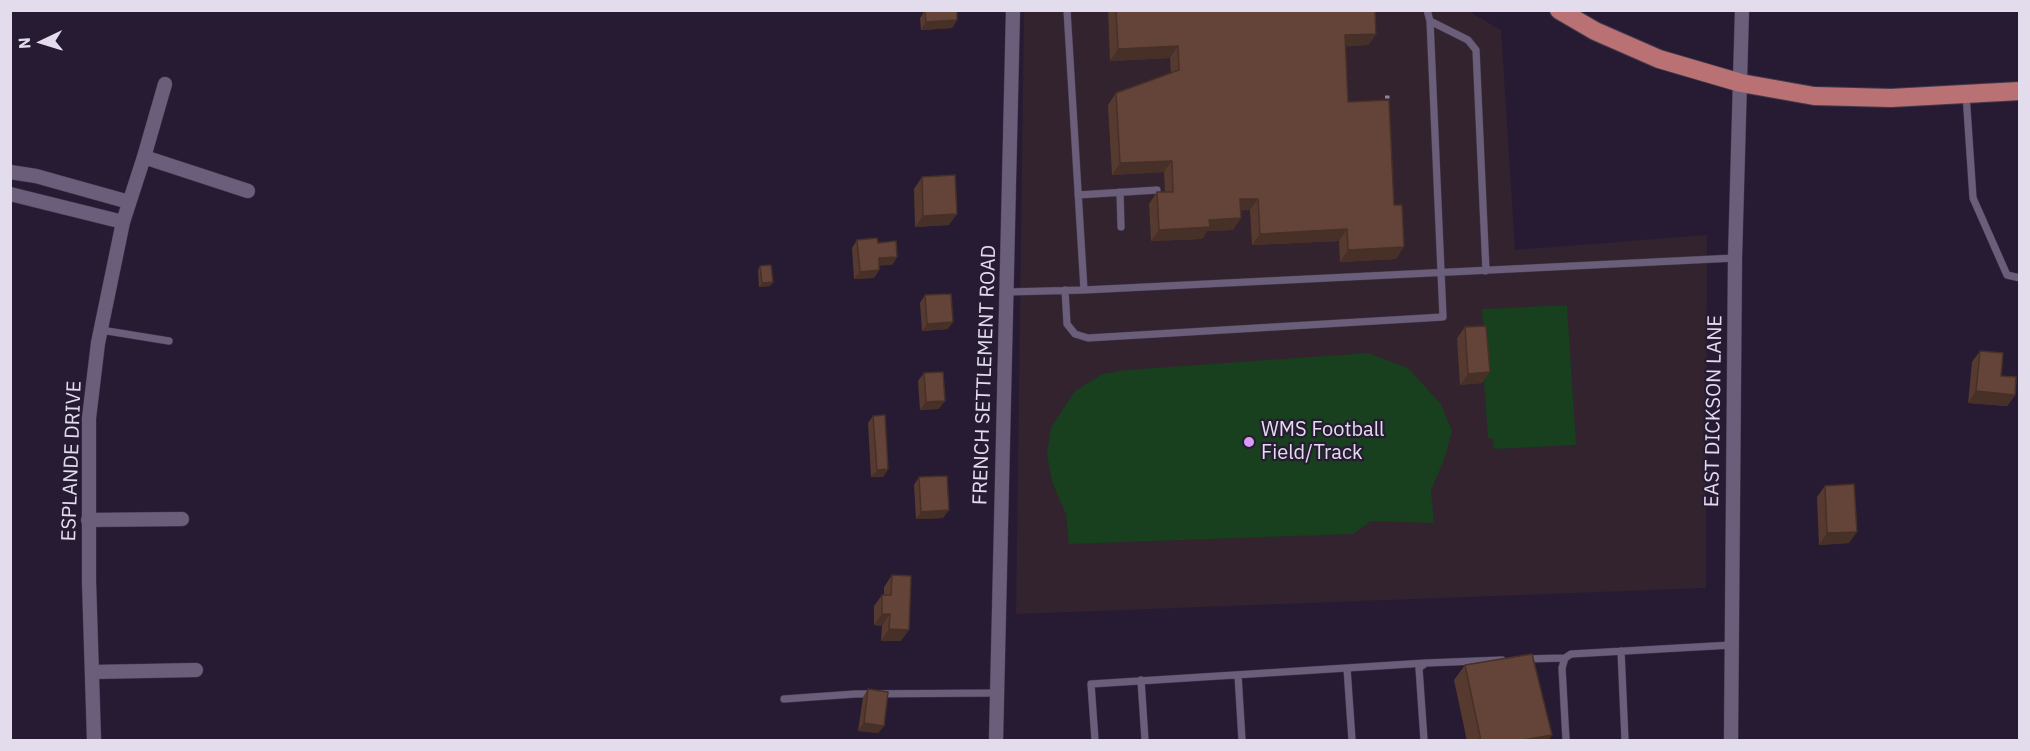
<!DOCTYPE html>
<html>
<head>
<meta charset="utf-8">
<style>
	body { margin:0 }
	#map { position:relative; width:2030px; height:751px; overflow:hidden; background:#271b34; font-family:"IBM Plex Sans",sans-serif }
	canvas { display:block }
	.frame { position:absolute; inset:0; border:12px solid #e3dced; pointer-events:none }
	.north { position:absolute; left:12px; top:12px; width:60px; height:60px; -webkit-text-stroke:4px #271b34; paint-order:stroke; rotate:266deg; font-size:16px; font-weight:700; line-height:24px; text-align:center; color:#e3dced }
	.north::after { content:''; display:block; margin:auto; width:21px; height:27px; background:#e3dced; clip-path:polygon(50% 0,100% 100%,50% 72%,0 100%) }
</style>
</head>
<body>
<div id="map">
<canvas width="2030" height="751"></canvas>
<div class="frame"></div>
<div class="north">N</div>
</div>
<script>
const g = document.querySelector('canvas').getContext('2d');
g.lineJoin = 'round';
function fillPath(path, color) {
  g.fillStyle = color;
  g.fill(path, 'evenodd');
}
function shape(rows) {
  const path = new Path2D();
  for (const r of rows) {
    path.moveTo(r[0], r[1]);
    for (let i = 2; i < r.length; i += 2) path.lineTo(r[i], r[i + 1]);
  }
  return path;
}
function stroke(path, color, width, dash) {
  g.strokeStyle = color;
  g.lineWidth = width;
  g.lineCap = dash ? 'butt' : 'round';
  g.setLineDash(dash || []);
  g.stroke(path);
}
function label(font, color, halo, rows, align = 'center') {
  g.font = font + ' "IBM Plex Sans",sans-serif';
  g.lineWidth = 4.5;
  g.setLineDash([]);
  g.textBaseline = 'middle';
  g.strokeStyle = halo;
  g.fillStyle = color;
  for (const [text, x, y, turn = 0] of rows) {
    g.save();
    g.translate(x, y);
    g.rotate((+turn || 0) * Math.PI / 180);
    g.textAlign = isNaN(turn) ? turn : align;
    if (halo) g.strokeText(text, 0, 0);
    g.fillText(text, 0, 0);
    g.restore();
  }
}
fillPath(shape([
	[1024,11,1468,11,1501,30,1515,250,1707,235,1706,588,1016,614]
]), '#32232f');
fillPath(shape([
	[1567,305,1576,445,1494,449,1493,439,1488,438,1481,336,1484,336,1482,309],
	[1368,353,1408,368,1441,404,1452,431,1444,460,1431,490,1434,523,1371,521,1353,534,1069,544,1066,514,1052,482,1047,454,1051,428,1074,392,1102,374,1126,370]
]), '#183f1e');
const lane = shape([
	[1067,10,1084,290,1735,258],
	[1430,21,1468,40,1476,50,1486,271],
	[1966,94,1973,198,2007,275,2020,278],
	[1120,192,1121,227],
	[1078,195,1157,190],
	[1065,290,1067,324,1075,334,1088,338,1443,317,1430,21,1427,10],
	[1007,292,1084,290],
	[101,330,169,341],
	[1621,651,1625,740],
	[1525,659,1565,658],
	[1347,668,1352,740],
	[1238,675,1242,740],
	[1141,680,1145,740],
	[784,699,855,694,996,693],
	[1095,740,1091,684,1426,663],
	[1424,740,1419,668,1426,663,1502,660],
	[1566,740,1562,668,1565,658,1571,654,1732,645]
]);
const street = shape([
	[144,157,248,191],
	[10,172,36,176,129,202],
	[10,194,123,222],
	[88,520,182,519],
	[92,672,196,670],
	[94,740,89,581,89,418,98,343,123,222,144,157,165,84],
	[996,740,1013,10],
	[1731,740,1735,258,1742,10]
]);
const primary = shape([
	[1559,10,1595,31,1659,59,1741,83,1814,96,1891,98,2020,91]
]);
stroke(lane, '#43394d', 8);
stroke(street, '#43394d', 15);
stroke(primary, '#43394d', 20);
stroke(shape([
	[1385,97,1393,97]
]), '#8e859a', 3, [4.5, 4.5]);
stroke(lane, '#6b5e7b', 7);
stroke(street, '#6b5e7b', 14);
stroke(primary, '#ba7173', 18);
fillPath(shape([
	[924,10,957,10,957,20,952,28,921,30,920,18,924,12],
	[1108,10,1375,10,1376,34,1368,45,1345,46,1348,102,1396,259,1340,262,1339,241,1252,245,1250,210,1240,210,1233,230,1207,231,1202,239,1151,241,1149,204,1157,192,1165,192,1164,172,1112,175,1108,105,1116,93,1171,74,1170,58,1110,61],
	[922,177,949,225,915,227,914,189],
	[857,240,878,243,897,257,892,265,879,265,879,270,874,278,854,279,852,248],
	[760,266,773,282,770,286,759,287,758,270],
	[925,295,948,329,922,331,920,303],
	[1465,327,1482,383,1460,385,1457,338],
	[1980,351,2015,395,2007,406,1968,403,1972,362],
	[924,373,939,409,920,410,918,381],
	[873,416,888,469,883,477,871,477,868,423],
	[919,477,943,518,916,519,914,485],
	[1825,486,1849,543,1819,545,1817,497],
	[892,575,901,641,881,641,882,626,874,625,874,606,882,595,884,595,884,587],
	[1465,665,1552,735,1548,741,1467,741,1454,680],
	[868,689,884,726,878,733,858,731,863,697]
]), '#563a30');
fillPath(shape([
	[957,20,952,28,921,30,926,22],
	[1376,34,1368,45,1337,47,1345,35],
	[1178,46,1170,58,1110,61,1118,49],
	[1172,161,1164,172,1112,175,1120,163],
	[1240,199,1258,199,1250,210,1232,211],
	[957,214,949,225,915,227,923,216],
	[1241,218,1233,230,1207,231,1202,239,1151,241,1159,230,1209,220],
	[1347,229,1339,241,1252,245,1260,234],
	[1404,247,1396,259,1340,262,1348,250],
	[897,257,892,265,873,266,879,258],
	[879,270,874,278,854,279,860,272],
	[773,282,770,286,759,287,762,283],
	[953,322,948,329,922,331,927,324],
	[1490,372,1482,383,1460,385,1468,374],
	[1976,391,2015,395,2007,406,1968,403],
	[945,401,939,409,920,410,926,402],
	[888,469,883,477,871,477,877,470],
	[949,510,943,518,916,519,921,512],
	[1857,532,1849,543,1819,545,1827,533],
	[882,614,890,614,882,626,874,625],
	[889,629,909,630,901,641,881,641],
	[864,723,884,726,878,733,858,731],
	[1552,735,1548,741,1517,741]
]), '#463027');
const building = shape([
	[957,10,957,20,926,22,925,11,957,10],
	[1116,10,1375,10,1376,34,1345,35,1348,102,1389,100,1394,205,1402,205,1404,247,1348,250,1347,229,1260,234,1258,199,1240,199,1241,218,1209,220,1210,227,1159,230,1157,192,1173,192,1172,161,1120,163,1116,93,1179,70,1178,46,1118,49,1116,10],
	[955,175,957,214,923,216,922,177,955,175],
	[877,238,878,243,896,241,897,257,879,258,879,270,860,272,857,240,877,238],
	[771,265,773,282,762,283,760,266,771,265],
	[951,294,953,322,927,324,925,295,951,294],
	[1486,326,1490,372,1468,374,1465,327,1486,326],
	[1980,351,2003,353,2001,376,2016,377,2015,395,1976,391,1980,351],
	[943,372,945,401,926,402,924,373,943,372],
	[885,415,888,469,877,470,873,416,885,415],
	[947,476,949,510,921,512,919,477,947,476],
	[1854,484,1857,532,1827,533,1825,486,1854,484],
	[892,575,911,576,909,630,889,629,890,614,882,614,882,595,891,595,892,575],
	[1532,654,1552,735,1517,741,1481,741,1465,665,1532,654],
	[868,689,888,692,884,726,864,723,868,689]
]);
fillPath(building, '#644438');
stroke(building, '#463027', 1.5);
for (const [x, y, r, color] of [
	[1249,442,6,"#d79bf9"]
]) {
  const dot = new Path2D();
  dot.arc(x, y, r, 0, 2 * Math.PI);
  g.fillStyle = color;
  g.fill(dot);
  stroke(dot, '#271b34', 2);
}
label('20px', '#e3dced', '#271b34', [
	["FRENCH SETTLEMENT ROAD",985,375,-88],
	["EAST DICKSON LANE",1714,411,-89],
	["ESPLANDE DRIVE",72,461,-88]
]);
label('20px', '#e3dced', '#271b34', [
	["WMS Football",1261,430],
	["Field/Track",1261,453]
], 'left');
</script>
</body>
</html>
